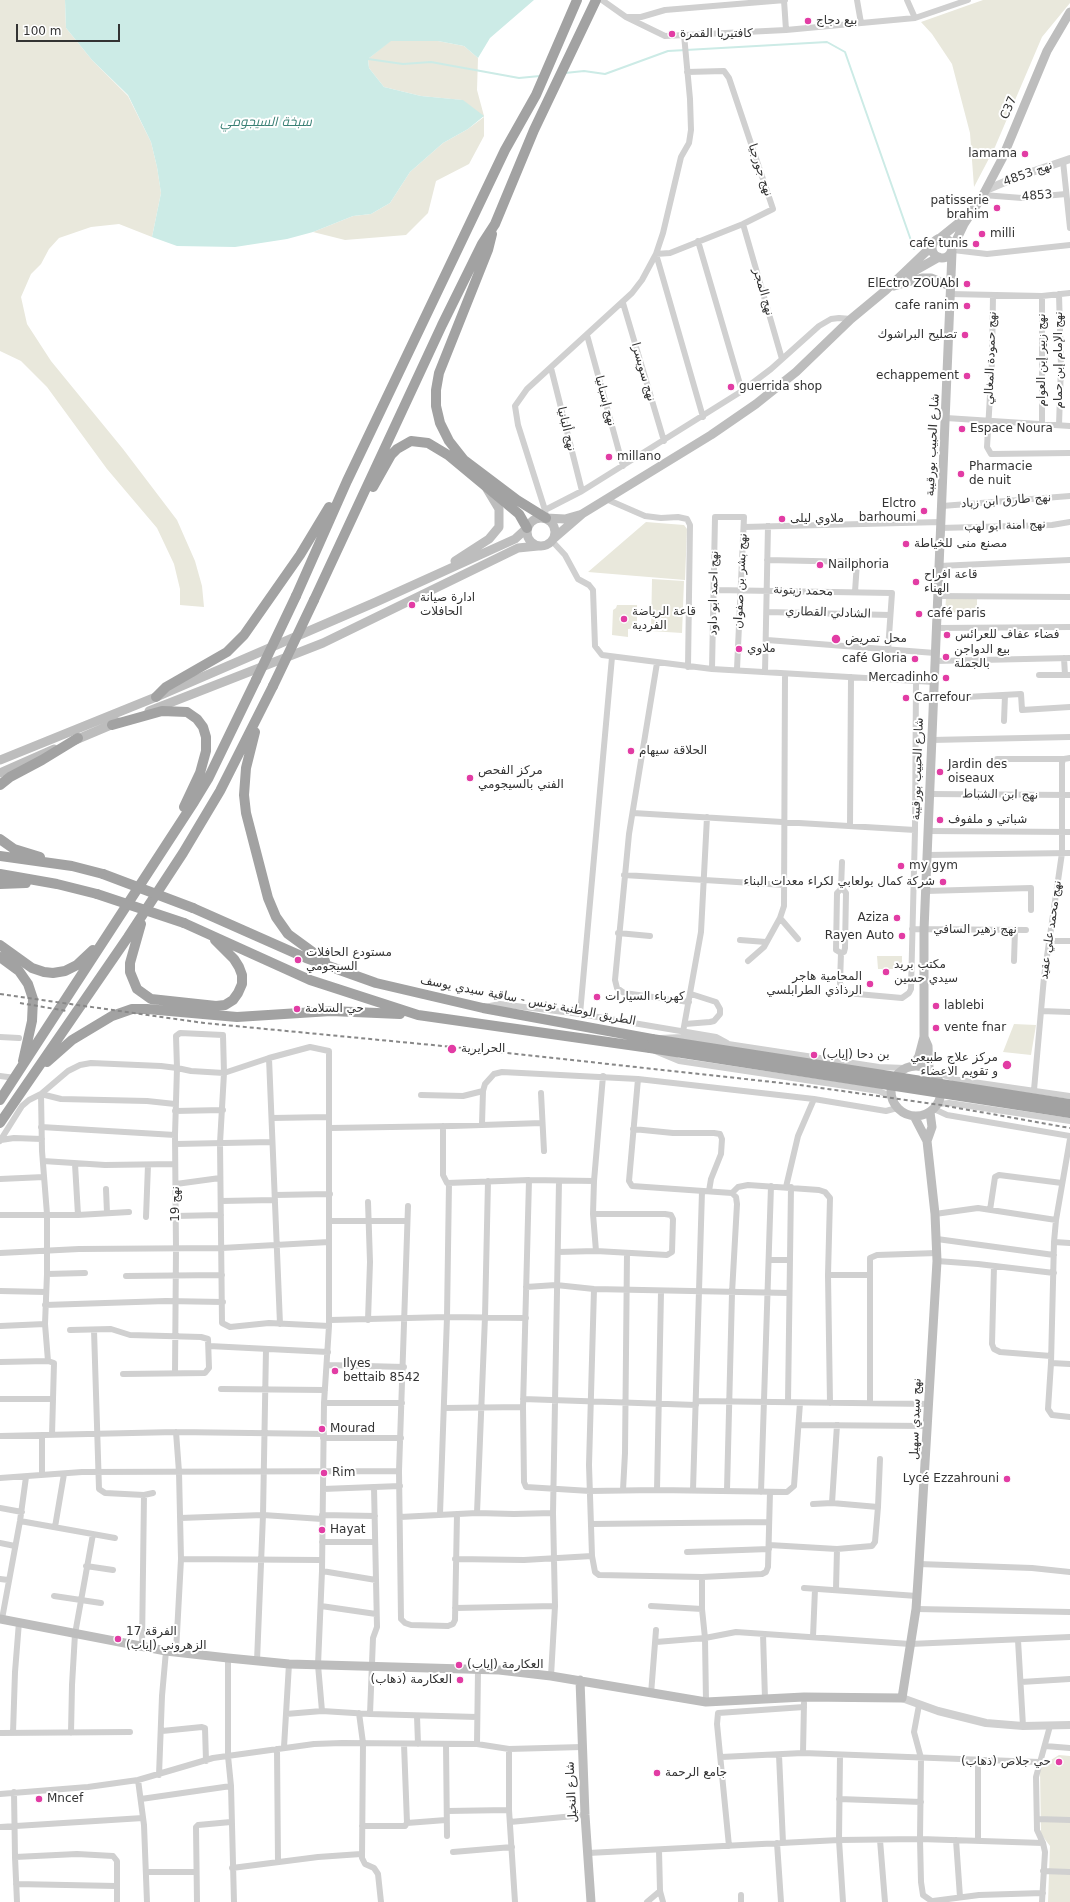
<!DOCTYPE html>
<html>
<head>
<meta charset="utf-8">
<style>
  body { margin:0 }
  #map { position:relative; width:1070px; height:1902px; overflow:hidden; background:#fff; font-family:"DejaVu Sans",sans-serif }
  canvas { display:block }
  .scale { position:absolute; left:16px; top:24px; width:104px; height:18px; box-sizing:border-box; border:2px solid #333; border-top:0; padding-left:5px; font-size:12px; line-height:14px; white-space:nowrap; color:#333; -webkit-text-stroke:3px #fff; paint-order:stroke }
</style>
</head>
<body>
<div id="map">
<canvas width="1070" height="1902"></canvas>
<div class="scale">100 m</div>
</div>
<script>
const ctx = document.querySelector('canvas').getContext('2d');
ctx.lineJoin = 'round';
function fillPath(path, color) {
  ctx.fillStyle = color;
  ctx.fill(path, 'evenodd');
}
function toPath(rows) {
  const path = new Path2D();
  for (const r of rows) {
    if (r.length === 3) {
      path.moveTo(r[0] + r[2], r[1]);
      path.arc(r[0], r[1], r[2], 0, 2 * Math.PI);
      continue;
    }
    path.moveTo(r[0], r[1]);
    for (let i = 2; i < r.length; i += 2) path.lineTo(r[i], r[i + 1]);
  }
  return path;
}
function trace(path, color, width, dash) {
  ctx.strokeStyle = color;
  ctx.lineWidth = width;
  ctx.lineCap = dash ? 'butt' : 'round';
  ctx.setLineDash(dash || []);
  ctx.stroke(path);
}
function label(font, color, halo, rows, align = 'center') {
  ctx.font = font + ' "DejaVu Sans",Cairo,sans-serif';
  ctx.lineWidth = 4;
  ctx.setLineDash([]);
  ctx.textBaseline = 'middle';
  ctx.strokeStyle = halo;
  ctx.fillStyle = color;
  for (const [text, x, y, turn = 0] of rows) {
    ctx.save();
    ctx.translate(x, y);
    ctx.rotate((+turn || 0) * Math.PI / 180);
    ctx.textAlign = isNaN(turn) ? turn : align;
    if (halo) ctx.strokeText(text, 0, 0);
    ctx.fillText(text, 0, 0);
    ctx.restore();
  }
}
const green = toPath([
  [0,0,65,0,66,28,92,60,128,96,151,142,157,167,161,193,152,237,119,224,91,227,59,238,49,249,41,264,31,274,21,297,27,324,51,361,123,449,177,520,195,561,202,586,204,607,180,605,180,589,174,564,157,528,107,469,47,387,21,361,0,351],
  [983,0,1070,0,1070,3,1042,37,995,147,974,187,970,133,952,64,932,34,921,22],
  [390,41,438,41,464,46,478,58,477,90,484,116,484,136,469,164,436,181,428,213,406,235,345,240,313,232,353,216,371,214,390,203,410,172,443,143,468,129,484,117,462,100,421,96,384,87,369,68,368,59],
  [646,522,684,525,687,529,685,580,588,572],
  [652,579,684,581,682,633,651,631],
  [946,598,977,598,977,611,945,613],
  [617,605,637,605,637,628,628,629,628,637,612,635,613,610,616,608],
  [877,956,902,956,902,969,878,969],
  [1014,1024,1036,1025,1031,1055,1003,1052],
  [1059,1755,1070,1756,1070,1902,1048,1902,1050,1846,1041,1834,1040,1770,1046,1763]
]);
const water = toPath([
  [65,0,534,0,490,38,478,58,464,46,438,41,391,41,368,59,369,68,384,87,421,96,463,100,484,116,468,129,443,143,410,172,390,203,371,214,353,216,313,232,287,239,235,247,177,246,152,237,161,193,157,167,151,142,128,95,92,60,66,28]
]);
const stream = toPath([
  [368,59,403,64,431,62,519,78,540,76],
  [565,73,584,71,605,74,668,51,827,42,845,52,914,249]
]);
const minor = toPath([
  [602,0,626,17,665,36,786,30,915,18,968,0],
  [784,0,786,30],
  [857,0,861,23],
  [907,0,915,18],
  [627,17,641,17,665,10,785,0],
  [687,72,724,71,729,78,773,209,743,224,670,253,656,254,703,417],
  [1063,161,1070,228],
  [983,195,1022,198,1066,194],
  [743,224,782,359],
  [698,241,742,391],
  [953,250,987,254,1070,245],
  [950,294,1042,296,1070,293],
  [993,295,992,361,987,447,991,454,1070,453],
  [623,303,664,441],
  [587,335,623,466],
  [551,368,582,491],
  [946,418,1070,426],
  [1042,424,1042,296],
  [1059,425,1061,366,1059,294],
  [606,499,645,516,661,518,678,517,687,519,690,525,688,667],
  [942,506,1070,496],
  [545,510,582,491,742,391,771,369,819,326,831,319,839,318,851,319],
  [546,518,545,510,518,425,515,406,527,389,632,293,642,280,656,254,663,233,681,157,689,143,691,130,690,99,684,35],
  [744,527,941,522],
  [940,528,1052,525,1070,522],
  [552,541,565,555,578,579,589,585,593,590,595,646,602,655,712,669,934,682],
  [767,560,857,562,855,592],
  [939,566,1070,560],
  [714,590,892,593,888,650],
  [938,596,1070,597],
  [767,612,890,615],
  [937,628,1070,627],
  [767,640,935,653],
  [1064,658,1065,675],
  [935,661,1070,658],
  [657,663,629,834,615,980,617,988,624,993,689,1002],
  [712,669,715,517,744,517,737,669],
  [765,672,768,526],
  [1039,675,1070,675],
  [933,695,966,697,1021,694,1022,710,1070,707],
  [1004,721,1005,695],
  [931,740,1070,737],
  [997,759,1064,759],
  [929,794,1070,795],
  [633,813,915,830],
  [850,826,851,677],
  [928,831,1070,832],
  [927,855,1070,853],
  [624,875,785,885],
  [841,889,842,862],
  [843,889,846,893,845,948,844,952,841,953,836,950,837,893,840,890,843,889],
  [926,891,1031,888,1031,910],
  [780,918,798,939],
  [912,929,1026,930],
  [618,933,650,936],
  [740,940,766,942],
  [1048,941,1070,941],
  [841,953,840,983,842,989,846,993,902,998,909,993,911,989,915,830,916,681],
  [748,961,764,947,780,918,784,906,785,674],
  [1014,961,1015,930],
  [485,1007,500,1004,580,1014,716,1037,727,1043],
  [1041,1011,1070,1012],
  [580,1014,612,657],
  [685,1024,710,1022,714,1021,720,1014,720,1009,716,1002,691,994],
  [683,1032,701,932,707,817],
  [0,1037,19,1038],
  [661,1038,682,1037,879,1067,905,1068],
  [655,1051,679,1061,879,1091,892,1097],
  [269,1058,280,1324],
  [933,1072,959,1080,1070,1096],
  [0,1076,15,1078],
  [638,1079,629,1181,632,1186,732,1193,736,1197,737,1204,732,1293,727,1490],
  [1034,1090,1044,977,1062,853,1062,762,1064,759,1070,758],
  [541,1093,544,1151],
  [421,1095,463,1096,483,1091],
  [938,1104,949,1103,1070,1121],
  [934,1109,947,1115,1070,1136],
  [175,1111,223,1110],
  [272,1118,329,1117],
  [482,1124,483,1091,485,1084,494,1074,502,1072,638,1079,814,1099,886,1111,897,1108],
  [443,1126,443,1175,447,1183,529,1180,594,1181],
  [41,1127,175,1135],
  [330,1128,452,1126,542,1123],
  [633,1129,673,1133,714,1133,720,1134,722,1139,721,1154,711,1179,709,1191],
  [1070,1139,1056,1220,1054,1242,1051,1363,1048,1409,1052,1415,1070,1417],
  [1,1140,14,1138,42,1139],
  [0,1141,22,1106,29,1100,41,1094,68,1071,80,1065,91,1063,161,1066,177,1068,191,1071,224,1073,223,1035,180,1033,176,1036,177,1068,175,1135,176,1249,175,1373],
  [176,1144,272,1142],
  [43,1161,105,1165,175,1164],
  [75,1164,78,1215],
  [0,1179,44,1177],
  [529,1180,523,1407,524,1482,526,1487,590,1491,657,1490,787,1492,794,1486,800,1403],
  [176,1184,220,1178],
  [786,1187,798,1136,814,1099],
  [106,1189,107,1213],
  [732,1193,738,1187,748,1185,819,1190,825,1192,830,1198,828,1275,830,1403],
  [275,1195,330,1194],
  [221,1201,275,1200],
  [408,1206,399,1471,401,1619,405,1623,411,1625,448,1626,453,1624,455,1620,457,1514],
  [990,1210,995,1177,999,1175,1062,1183],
  [935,1214,978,1208,1056,1220],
  [0,1215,78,1215,129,1212],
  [175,1216,221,1215],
  [146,1217,148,1165],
  [330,1221,407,1221],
  [937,1239,1054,1255],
  [1054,1242,1070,1243],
  [596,1251,593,1214,594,1181,603,1076],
  [558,1252,596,1251,667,1255,672,1252,673,1219,671,1215,665,1214,593,1214],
  [0,1253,79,1249,222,1248,329,1242],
  [769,1260,789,1260],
  [937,1261,978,1264,1054,1273],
  [994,1266,992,1344,994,1349,1000,1352,1051,1356],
  [47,1274,85,1273],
  [828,1275,869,1275],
  [126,1276,222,1275],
  [526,1287,556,1285,594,1289,789,1293],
  [594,1289,589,1465,592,1556,595,1572,599,1575,702,1577,762,1574,766,1572,768,1567,770,1492],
  [0,1291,46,1292],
  [45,1305,166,1301,223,1302],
  [330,1320,447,1317,526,1318],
  [368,1320,370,1262,368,1202],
  [0,1326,45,1324],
  [70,1330,111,1329,130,1335,201,1337,208,1339,209,1368,205,1373,123,1374],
  [94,1330,99,1489,105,1493,144,1495,153,1493],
  [209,1346,328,1352],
  [48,1361,45,1324,47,1274,47,1214,42,1151,41,1094,61,1099,147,1101,175,1104],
  [0,1362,48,1361,54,1363,52,1435],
  [1051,1363,1070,1364],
  [327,1365,404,1367],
  [221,1389,325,1390],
  [0,1399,52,1399],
  [523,1399,696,1405],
  [696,1401,929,1404],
  [788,1402,791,1187],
  [870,1402,870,1258,877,1255,937,1253],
  [324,1403,402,1403],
  [444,1408,523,1407],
  [799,1425,927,1426],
  [0,1436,176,1432,324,1434],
  [323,1438,401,1438],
  [42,1474,42,1435],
  [0,1478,82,1472,399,1471],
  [323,1489,400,1486],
  [623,1490,625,1453,627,1253],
  [657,1490,661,1292],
  [693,1490,702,1191],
  [761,1492,771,1186],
  [832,1503,837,1425],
  [813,1504,832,1503,878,1507],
  [0,1508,22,1512],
  [477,1513,485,1317,488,1181],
  [440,1514,447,1317,449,1183],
  [322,1515,375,1516],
  [400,1517,477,1513,514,1514,553,1513],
  [180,1518,263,1515,322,1519],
  [20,1521,115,1538],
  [591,1524,769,1522],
  [55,1527,64,1474],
  [322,1542,375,1542],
  [0,1543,15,1546],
  [769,1545,837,1549,872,1546,875,1542,878,1507,880,1459],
  [687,1552,769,1549],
  [181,1559,321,1560],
  [455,1559,524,1560,592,1556],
  [919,1564,1032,1568,1070,1572],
  [86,1566,113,1570],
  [322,1571,376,1580],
  [702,1577,702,1609,705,1638,706,1702],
  [0,1579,8,1580],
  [804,1588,917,1596],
  [836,1589,837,1549],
  [54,1596,101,1603],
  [321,1606,376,1614],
  [651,1606,702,1609],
  [455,1608,555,1606],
  [916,1609,1070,1612],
  [2,1619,20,1521,26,1477],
  [763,1634,765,1699],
  [813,1637,815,1589],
  [1018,1640,1023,1726],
  [656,1642,705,1638,736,1632,910,1644,1070,1637],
  [142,1646,144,1495],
  [176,1652,181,1559,179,1472,176,1432],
  [228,1658,228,1756,231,1786,234,1902],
  [257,1661,263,1515,266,1349],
  [551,1676,555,1606,553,1513,559,1181],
  [1021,1682,1070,1679],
  [651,1694,656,1630],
  [919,1705,914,1732,921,1758,920,1839,921,1882,923,1895,933,1902],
  [322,1711,318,1665,322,1571,324,1403,329,1326,329,1051,310,1047,269,1058,224,1073,220,1143,222,1323,230,1327,269,1323,329,1326],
  [359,1713,363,1743,362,1858,365,1864,374,1868,378,1874,381,1902],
  [286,1714,322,1711,370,1714,373,1638,377,1627,374,1487],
  [370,1714,477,1717],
  [417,1716,418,1744],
  [162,1731,202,1727,205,1728,206,1761],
  [0,1733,130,1732],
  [13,1733,15,1672,19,1622],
  [71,1733,72,1685,75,1634,93,1534],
  [404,1744,407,1823,446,1820],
  [446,1744,447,1836],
  [477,1744,478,1670],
  [1045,1746,1070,1748],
  [284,1747,289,1664],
  [277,1749,278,1862],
  [509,1749,509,1810,515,1902],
  [803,1753,804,1703],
  [779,1755,783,1843],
  [840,1755,839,1840,843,1902],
  [721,1757,803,1753,1039,1762],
  [159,1775,162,1696,166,1651],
  [138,1780,144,1825,147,1902],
  [14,1792,15,1857,77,1854,113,1856,117,1861,117,1902],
  [0,1794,88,1787,138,1780,213,1758,314,1744,342,1743,477,1744,509,1749,582,1747],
  [141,1799,231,1786],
  [839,1799,921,1802],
  [447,1811,509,1810],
  [1037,1819,1070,1820],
  [510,1822,585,1815],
  [362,1826,405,1826,407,1823],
  [0,1827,143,1818],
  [880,1840,885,1902],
  [956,1840,960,1897],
  [978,1841,978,1759],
  [777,1843,781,1902],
  [729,1846,717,1724,718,1713,804,1707],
  [659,1850,660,1891,663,1902],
  [453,1852,512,1847],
  [588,1853,839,1840,920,1839,1043,1843],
  [15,1857,17,1902],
  [232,1868,318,1857,361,1854],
  [1043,1871,1070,1872],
  [146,1872,196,1872],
  [16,1884,116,1886],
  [741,1895,741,1902],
  [933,1901,979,1895,1043,1893],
  [197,1902,196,1827,198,1825,231,1822],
  [647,1902,660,1891],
  [1042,1902,1045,1852,1043,1843,1037,1830,1036,1777,1050,1726]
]);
const tertiary = toPath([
  [986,190,1014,178,1070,159],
  [902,1698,938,1711,986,1723,1023,1726,1070,1725]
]);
const secondary = toPath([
  [942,248,10],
  [940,238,966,217],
  [953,247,964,224,983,195,1002,159,1047,51,1070,12],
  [909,274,939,257],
  [894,286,922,278,931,278,950,286],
  [541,532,14],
  [546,518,565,519,579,515],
  [553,539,582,514,711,435,756,404,796,372,851,319,886,290,932,246],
  [455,561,489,539,499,527,499,509,487,489],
  [149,711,323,643,518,548,538,546],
  [73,741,118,722],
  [0,760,156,697,376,602,515,539,527,528],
  [0,773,54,749],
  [916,1091,25],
  [913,1066,919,1056,924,1037],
  [929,1069,928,1046,924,1037,924,930,952,252],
  [927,1141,932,1127,930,1112],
  [0,1619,166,1651,228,1658,289,1664,499,1670,551,1676,706,1702,804,1697,902,1698,916,1609,919,1564,937,1261,935,1214,927,1141,914,1116],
  [580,1680,585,1815,591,1902]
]);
const trunk = toPath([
  [492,234,488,250,439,373,436,390,436,406,440,423,449,441,464,460,517,500,546,518],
  [373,487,391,455,397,449,411,441,428,443,448,455,519,514,527,528],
  [296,596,347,481,505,150,536,95,577,0],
  [314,600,442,325,482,244,495,224,534,130,596,0],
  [156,697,166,687,227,652,244,635,300,555,329,507],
  [112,725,162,711,187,712,197,719,203,727,206,737,206,751,200,773,184,807],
  [255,732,246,768,244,795,246,813,268,898,276,917,288,934,325,961],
  [0,785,10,777,42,760,78,738],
  [0,839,14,849,40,857],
  [0,856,72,866,103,874],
  [0,874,57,884,97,894],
  [0,884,26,883],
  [193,908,306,958,376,983,483,1008,652,1039],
  [184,923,310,980,418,1015,650,1048],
  [141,924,130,963,130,972,137,989,151,999,216,1006,225,1005,233,1000,238,993,242,984,242,975,239,967,234,959,215,940],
  [0,945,32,968,44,972,53,973,65,971,77,965,93,950],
  [0,957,19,971,28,984,33,999,32,1021,23,1061],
  [47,1062,72,1040,112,1016,132,1009,147,1009,237,1017,331,1011,400,1014],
  [0,1100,194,802,208,779,256,680],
  [0,1123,128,937,183,853,220,791,273,686]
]);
const rail = toPath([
  [0,994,204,1023,453,1047,800,1085,941,1105,1070,1128],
  [20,1003,67,1011]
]);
const trunkBridge = toPath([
  [256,680,296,596],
  [273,686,314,600],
  [103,874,193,908],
  [97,894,184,923],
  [652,1039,1070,1104],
  [650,1048,1070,1113]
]);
const markers = [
  [808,21,4,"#e23ca4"],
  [672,34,4,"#e23ca4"],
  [1025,154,4,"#e23ca4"],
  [997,208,4,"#e23ca4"],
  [982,234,4,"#e23ca4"],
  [976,244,4,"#e23ca4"],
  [967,284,4,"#e23ca4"],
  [967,306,4,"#e23ca4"],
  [965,335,4,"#e23ca4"],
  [967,376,4,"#e23ca4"],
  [731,387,4,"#e23ca4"],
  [962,429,4,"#e23ca4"],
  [609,457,4,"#e23ca4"],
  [961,474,4,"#e23ca4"],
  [924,511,4,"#e23ca4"],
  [782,519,4,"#e23ca4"],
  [906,544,4,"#e23ca4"],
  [820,565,4,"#e23ca4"],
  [916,582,4,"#e23ca4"],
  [412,605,4,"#e23ca4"],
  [919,614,4,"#e23ca4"],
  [624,619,4,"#e23ca4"],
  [947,635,4,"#e23ca4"],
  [836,639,5,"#e23ca4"],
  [739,649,4,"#e23ca4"],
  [946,657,4,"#e23ca4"],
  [915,659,4,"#e23ca4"],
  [946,678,4,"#e23ca4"],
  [906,698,4,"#e23ca4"],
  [631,751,4,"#e23ca4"],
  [940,772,4,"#e23ca4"],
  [470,778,4,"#e23ca4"],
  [940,820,4,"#e23ca4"],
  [901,866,4,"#e23ca4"],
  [943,882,4,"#e23ca4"],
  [897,918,4,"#e23ca4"],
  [902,936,4,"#e23ca4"],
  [298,960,4,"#e23ca4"],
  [886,972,4,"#e23ca4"],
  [870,984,4,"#e23ca4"],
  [597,997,4,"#e23ca4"],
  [936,1006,4,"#e23ca4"],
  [297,1009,4,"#e23ca4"],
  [936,1028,4,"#e23ca4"],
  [452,1049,5,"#e23ca4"],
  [814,1055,4,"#e23ca4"],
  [1007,1065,5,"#e23ca4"],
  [335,1371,4,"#e23ca4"],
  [322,1429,4,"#e23ca4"],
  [324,1473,4,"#e23ca4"],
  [1007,1479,4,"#e23ca4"],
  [322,1530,4,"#e23ca4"],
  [118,1639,4,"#e23ca4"],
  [459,1665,4,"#e23ca4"],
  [460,1680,4,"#e23ca4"],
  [1059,1762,4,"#e23ca4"],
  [657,1773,4,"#e23ca4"],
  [39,1799,4,"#e23ca4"]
];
const poiNames = [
  ["بيع دجاج",816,21],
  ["كافتيريا القمرة",680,34],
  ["lamama",1017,154,"right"],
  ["patisserie",989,201,"right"],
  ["brahim",989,215,"right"],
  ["milli",990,234],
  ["cafe tunis",968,244,"right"],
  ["ElEctro ZOUAbI",959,284,"right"],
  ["cafe ranim",959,306,"right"],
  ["تصليح البراشوك",957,335,"right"],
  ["echappement",959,376,"right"],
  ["guerrida shop",739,387],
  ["Espace Noura",970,429],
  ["millano",617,457],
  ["Pharmacie",969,467],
  ["de nuit",969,481],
  ["Elctro",916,504,"right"],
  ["barhoumi",916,518,"right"],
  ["ملاوي ليلى",790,519],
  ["مصنع منى للخياطة",914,544],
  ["Nailphoria",828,565],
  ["قاعة افراح",924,575],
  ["الهناء",924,589],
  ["ادارة صيانة",420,598],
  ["الحافلات",420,612],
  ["قاعة الرياضة",632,612],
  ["الفردية",632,626],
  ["café paris",927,614],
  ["فضاء عفاف للعرائس",955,635],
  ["محل تمريض",845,639],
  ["ملاوي",747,649],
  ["بيع الدواجن",954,650],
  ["بالجملة",954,664],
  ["café Gloria",907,659,"right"],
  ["Mercadinho",938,678,"right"],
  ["Carrefour",914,698],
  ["الحلاقة سيهام",639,751],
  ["Jardin des",948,765],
  ["oiseaux",948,779],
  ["مركز الفحص",478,771],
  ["الفني بالسيجومي",478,785],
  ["شباتي و ملفوف",948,820],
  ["my gym",909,866],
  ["شركة كمال بولعابي لكراء معدات البناء",935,882,"right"],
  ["Aziza",889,918,"right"],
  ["Rayen Auto",894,936,"right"],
  ["مستودع الحافلات",306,953],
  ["السيجومي",306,967],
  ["مكتب بريد",894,965],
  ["سيدي حسين",894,979],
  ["المحامية هاجر",862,977,"right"],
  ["الرذاذي الطرابلسي",862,991,"right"],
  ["كهرباء السيارات",605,997],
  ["lablebi",944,1006],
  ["حي السلامة",305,1009],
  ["vente fnar",944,1028],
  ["الحرايرية",461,1049],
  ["بن دحا (إياب)",822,1055],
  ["مركز علاج طبيعي",998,1058,"right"],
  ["و تقويم الاعضاء",998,1072,"right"],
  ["Ilyes",343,1364],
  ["bettaib 8542",343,1378],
  ["Mourad",330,1429],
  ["Rim",332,1473],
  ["Lycé Ezzahrouni",999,1479,"right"],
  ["Hayat",330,1530],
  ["الفرقة 17",126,1632],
  ["الزهروني (إياب)",126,1646],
  ["العكارمة (إياب)",467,1665],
  ["العكارمة (ذهاب)",452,1680,"right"],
  ["حي جلاص (ذهاب)",1051,1762,"right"],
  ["جامع الرحمة",665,1773],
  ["Mncef",47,1799]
];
const streetNames = [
  ["C37",1009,108,-67],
  ["نهج جورجيا",760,170,72],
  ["نهج 4853",1028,174,-20],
  ["4853",1037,196,-5],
  ["نهج المجر",763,292,74],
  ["نهج حمودة المغالي",991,358,-88],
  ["نهج زبير إبن العوام",1042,360,-90],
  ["نهج الإمام إبن حمام",1059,360,-90],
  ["نهج سويسرا",643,372,74],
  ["نهج إسبانيا",605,401,75],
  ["نهج ألبانيا",566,429,76],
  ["شارع الحبيب بورقيبة",933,445,-87],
  ["نهج طارق ابن زياد",1006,501,-4],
  ["نهج امنة ابو لهب",1005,526,-2],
  ["نهج بشر بن صفوان",741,581,-87],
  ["محمد زيتونة",803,591,2],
  ["نهج احمد ابو داود",714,593,-89],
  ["الشادلي القطاري",828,613,2],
  ["شارع الحبيب بورقيبة",918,769,-88],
  ["نهج ابن الشباط",1000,795,1],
  ["نهج زهير السافي",975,930],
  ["نهج محمد علي عقيد",1051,930,-82],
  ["الطريق الوطنية تونس - ساقية سيدي يوسف",528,1001,11],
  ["نهج 19",176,1204,-90],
  ["نهج سيدي سهيل",916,1419,-88],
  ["شارع النخيل",572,1792,-93]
];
const waterNames = [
  ["سبخة السيجومي",266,123]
];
fillPath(green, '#e9e8dc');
fillPath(water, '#ccebe6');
trace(stream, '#ccebe6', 2);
trace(minor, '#d0d0d0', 6);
trace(tertiary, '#d0d0d0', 8);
trace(secondary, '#bdbdbd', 9);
trace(trunk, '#a2a2a2', 10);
trace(rail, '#888', 2, [4, 3]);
trace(trunkBridge, '#a2a2a2', 10);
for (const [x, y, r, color] of markers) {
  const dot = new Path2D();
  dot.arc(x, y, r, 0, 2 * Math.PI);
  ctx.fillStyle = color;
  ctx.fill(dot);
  trace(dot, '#fff', 1.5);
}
label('12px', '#333', '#fff', poiNames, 'left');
label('12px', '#333', '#fff', streetNames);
label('italic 13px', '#3a8075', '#fff', waterNames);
</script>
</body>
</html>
